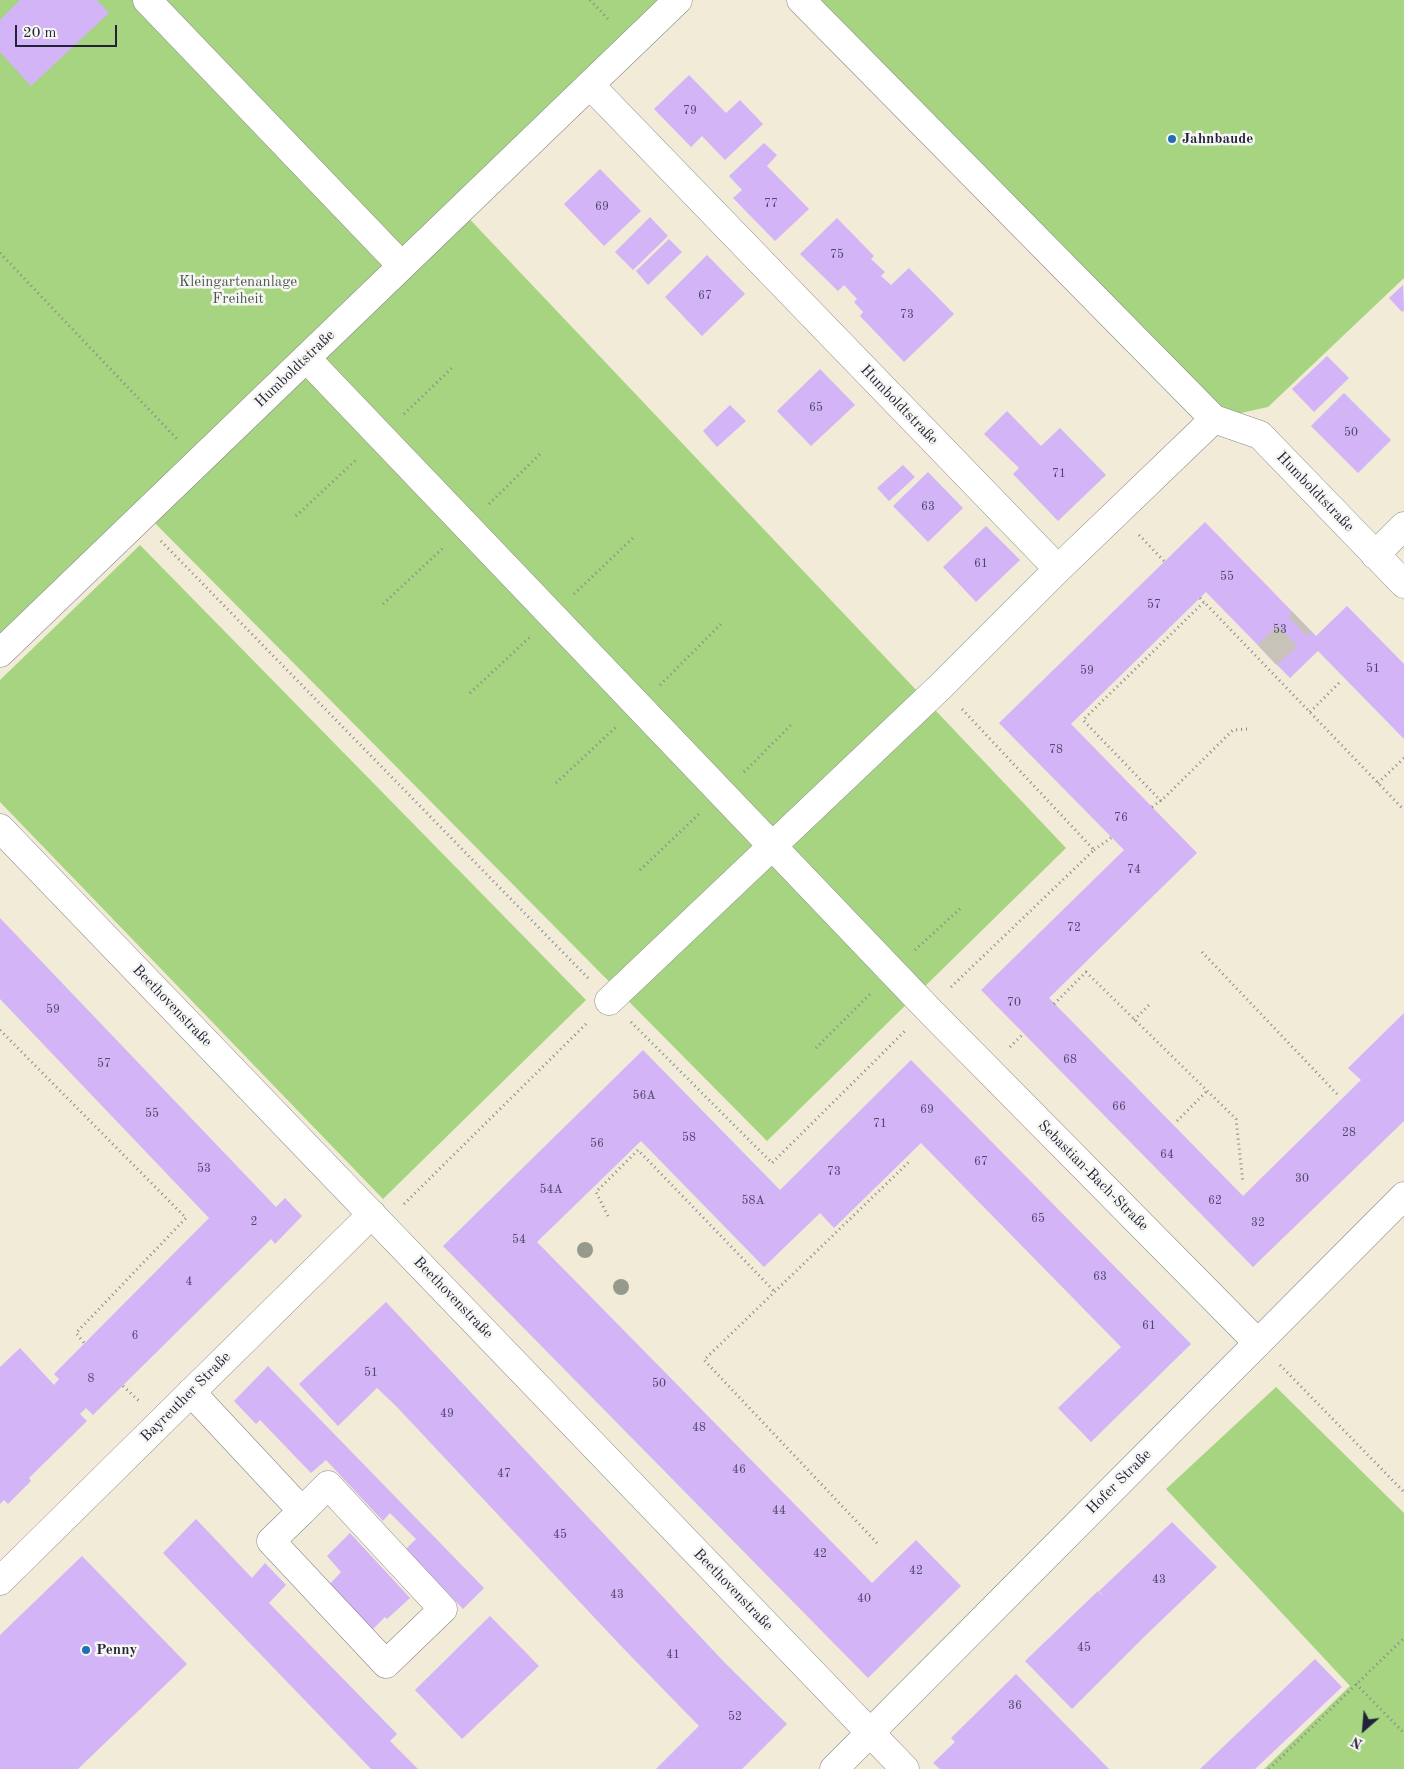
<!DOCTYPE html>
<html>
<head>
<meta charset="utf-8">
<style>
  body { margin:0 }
  #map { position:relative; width:1404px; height:1769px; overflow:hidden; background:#f1ebd8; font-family:"Old Standard TT",serif }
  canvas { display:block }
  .north { position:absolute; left:1339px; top:1704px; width:50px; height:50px; -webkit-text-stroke:4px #f6f6f2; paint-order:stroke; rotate:207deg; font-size:14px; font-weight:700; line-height:20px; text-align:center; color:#22223b }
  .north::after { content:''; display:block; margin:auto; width:18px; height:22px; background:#22223b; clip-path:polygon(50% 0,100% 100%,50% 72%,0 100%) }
  .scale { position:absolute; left:15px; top:25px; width:102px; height:22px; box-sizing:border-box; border:2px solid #22223b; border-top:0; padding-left:6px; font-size:15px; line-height:18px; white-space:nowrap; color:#22223b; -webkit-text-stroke:4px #f6f6f2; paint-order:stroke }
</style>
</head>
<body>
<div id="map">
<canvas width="1404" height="1769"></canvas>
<div class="north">N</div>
<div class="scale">20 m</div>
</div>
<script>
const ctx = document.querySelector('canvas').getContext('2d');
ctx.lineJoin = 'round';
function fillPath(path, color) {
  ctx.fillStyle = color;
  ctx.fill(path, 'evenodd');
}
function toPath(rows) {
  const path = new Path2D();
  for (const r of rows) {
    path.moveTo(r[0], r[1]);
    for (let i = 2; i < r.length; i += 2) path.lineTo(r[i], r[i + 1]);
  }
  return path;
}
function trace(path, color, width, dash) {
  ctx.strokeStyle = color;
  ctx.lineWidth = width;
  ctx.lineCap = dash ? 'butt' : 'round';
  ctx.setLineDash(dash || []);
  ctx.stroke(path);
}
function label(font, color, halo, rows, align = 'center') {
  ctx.font = font + ' "Old Standard TT",serif';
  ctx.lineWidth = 5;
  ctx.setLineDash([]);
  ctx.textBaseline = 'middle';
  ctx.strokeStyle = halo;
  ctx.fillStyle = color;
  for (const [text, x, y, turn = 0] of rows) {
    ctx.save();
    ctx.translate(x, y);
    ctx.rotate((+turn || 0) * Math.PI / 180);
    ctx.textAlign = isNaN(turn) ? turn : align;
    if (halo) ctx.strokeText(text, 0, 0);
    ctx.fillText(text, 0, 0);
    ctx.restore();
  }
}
const green = toPath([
  [0,0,678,0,461,210,1066,848,767,1141,140,508,0,644],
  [803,0,1404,0,1404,278,1268,407,1214,419],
  [140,545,586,1000,383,1199,0,802,0,680],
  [1276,1387,1404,1513,1404,1769,1264,1769,1350,1686,1166,1489]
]);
const building = toPath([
  [20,0,97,0,109,13,31,86,0,52,0,20],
  [689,75,726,113,740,100,763,124,725,160,702,136,691,147,654,109],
  [764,143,777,155,767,166,809,209,775,241,733,198,742,190,729,176],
  [600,169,641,211,604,246,564,204],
  [650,217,668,236,633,270,615,252],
  [837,218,874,256,871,259,885,272,881,276,891,285,909,268,954,314,904,362,860,316,863,312,854,302,857,299,844,285,838,291,800,254],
  [669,239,682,252,648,285,636,271],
  [707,255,745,294,702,336,665,297],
  [1403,285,1404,310,1402,312,1389,298],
  [1327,356,1349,378,1314,412,1292,389],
  [820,369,855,405,811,446,777,411],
  [1344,393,1391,440,1358,473,1311,426],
  [730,405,746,421,717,447,703,431],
  [1007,411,1041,446,1060,428,1106,475,1058,521,1013,474,1019,468,984,434],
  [903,465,915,477,889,501,877,488],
  [928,472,963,508,928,542,893,506],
  [1205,522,1316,636,1347,606,1404,664,1404,739,1318,651,1290,678,1206,592,1071,724,1197,853,1049,998,1243,1196,1361,1080,1348,1068,1404,1013,1404,1121,1253,1267,981,990,1124,850,999,723],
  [986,526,1020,560,976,602,943,567],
  [0,918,276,1207,285,1198,302,1216,275,1244,271,1239,93,1415,86,1408,80,1414,87,1421,29,1478,31,1481,8,1504,4,1500,0,1504,0,1367,20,1348,54,1385,59,1379,54,1374,209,1218,0,999],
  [643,1050,780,1190,911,1060,1191,1344,1091,1442,1058,1408,1121,1347,921,1143,834,1228,820,1213,764,1267,641,1141,537,1242,872,1583,916,1540,961,1586,868,1678,443,1246],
  [386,1302,725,1663,787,1724,742,1769,656,1769,699,1726,622,1647,396,1406,377,1388,338,1426,299,1384],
  [268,1366,484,1588,463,1609,406,1549,416,1539,390,1513,383,1521,326,1460,311,1473,260,1420,256,1424,234,1401],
  [196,1519,252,1578,265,1563,286,1585,269,1603,397,1734,390,1741,418,1769,371,1769,163,1553],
  [1172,1522,1217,1567,1144,1637,1072,1709,1025,1661,1098,1591,1104,1597,1099,1591],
  [350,1533,410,1598,387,1619,385,1617,373,1629,330,1584,341,1572,327,1556],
  [82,1556,187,1664,78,1769,0,1769,0,1635],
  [490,1616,539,1666,462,1739,415,1690],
  [1315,1659,1342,1687,1255,1769,1200,1769],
  [1016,1674,1109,1769,940,1769,933,1763,955,1742,951,1738]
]);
const minorTunnel = toPath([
  [1267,655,1302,622]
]);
const path = toPath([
  [590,0,610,21],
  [0,253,178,440],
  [404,414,454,366],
  [489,504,542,452],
  [296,516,358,458],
  [1139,535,1164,561],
  [161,541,588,978],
  [574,594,633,538],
  [1200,598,1204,602],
  [383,604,443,548],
  [660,685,721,624],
  [470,693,530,637],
  [1310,712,1339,683],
  [744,772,793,723],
  [556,783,616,727],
  [1378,783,1404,758],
  [1161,801,1083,720,1204,602,1404,810],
  [1152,807,1163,799,1233,730,1247,729],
  [1094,850,1112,837],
  [640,870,699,814],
  [915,950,962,907],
  [1202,952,1338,1095],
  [951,987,1094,850,962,709],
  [1054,1004,1086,972,1236,1119,1243,1183],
  [1134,1020,1150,1004],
  [631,1022,772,1163,905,1031],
  [0,1030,186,1218,76,1333,84,1343],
  [1010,1047,1024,1033],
  [816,1048,871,993],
  [1177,1121,1207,1091],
  [404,1204,588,1022],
  [608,1216,596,1192,638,1150,775,1292],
  [1280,1365,1404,1492],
  [123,1386,139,1401],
  [877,1543,704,1360,910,1161],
  [1356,1684,1404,1733],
  [1269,1769,1404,1638]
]);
const minor = toPath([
  [147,0,402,266],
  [801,0,1214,419,1260,435,1404,584],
  [590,85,1058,569],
  [306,358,928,1009,1258,1343],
  [1375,555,1404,526],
  [0,653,678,0],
  [0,828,905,1769],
  [609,1001,941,686,1058,569,1214,419],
  [191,1392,302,1511,271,1541,386,1664,443,1609,328,1485,302,1511],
  [0,1581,372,1214],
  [834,1769,1404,1196]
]);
const trees = [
  [585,1250],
  [621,1287]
];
const markers = [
  [1172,139,5,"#1f6fb2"],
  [86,1650,5,"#1f6fb2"]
];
const numberNames = [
  ["79",690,111],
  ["77",771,204],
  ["69",602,207],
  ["75",837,255],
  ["67",705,296],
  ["73",907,315],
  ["65",816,408],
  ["50",1351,433],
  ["71",1059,474],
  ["63",928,507],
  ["61",981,564],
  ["55",1227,577],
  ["57",1154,605],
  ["53",1280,630],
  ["51",1373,669],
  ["59",1087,671],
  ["78",1056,750],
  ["76",1121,818],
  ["74",1134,870],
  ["72",1074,928],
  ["70",1014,1003],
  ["59",53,1010],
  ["68",1070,1060],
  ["57",104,1064],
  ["56A",644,1096],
  ["66",1119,1107],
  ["69",927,1110],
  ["55",152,1114],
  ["71",880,1124],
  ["28",1349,1133],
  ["58",689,1138],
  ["56",597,1144],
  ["64",1167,1155],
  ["67",981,1162],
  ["53",204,1169],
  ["73",834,1172],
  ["30",1302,1179],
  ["54A",551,1190],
  ["58A",753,1201],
  ["62",1215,1201],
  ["65",1038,1219],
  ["2",254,1222],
  ["32",1258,1223],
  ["54",519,1240],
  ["63",1100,1277],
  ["4",189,1282],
  ["61",1149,1326],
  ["6",135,1336],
  ["51",371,1373],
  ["8",91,1379],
  ["50",659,1384],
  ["49",447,1414],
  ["48",699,1428],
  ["46",739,1470],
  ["47",504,1474],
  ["44",779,1511],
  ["45",560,1535],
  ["42",820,1554],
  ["42",916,1571],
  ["43",1159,1580],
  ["43",617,1595],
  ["40",864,1599],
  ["45",1084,1648],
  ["41",673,1655],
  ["36",1015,1706],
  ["52",735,1717]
];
const poiNames = [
  ["Jahnbaude",1182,139],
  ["Penny",96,1650]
];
const parkNames = [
  ["Kleingartenanlage",238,282],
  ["Freiheit",238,299]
];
const streetNames = [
  ["Humboldtstraße",295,369,-44],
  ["Humboldtstraße",899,405,46],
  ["Humboldtstraße",1315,492,46],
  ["Beethovenstraße",172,1006,46],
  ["Sebastian-Bach-Straße",1093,1176,45],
  ["Beethovenstraße",453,1298,46],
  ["Bayreuther Straße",186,1397,-45],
  ["Hofer Straße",1119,1482,-45],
  ["Beethovenstraße",733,1590,46]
];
fillPath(green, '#a6d481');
fillPath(building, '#d2b4f7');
trace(minorTunnel, '#c8c3b9', 28, [28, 14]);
trace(minor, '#8a868a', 29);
trace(path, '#8a868a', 3, [1, 4]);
trace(minor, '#fff', 28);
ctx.fillStyle = '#959a8d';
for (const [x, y] of trees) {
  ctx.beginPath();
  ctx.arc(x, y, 8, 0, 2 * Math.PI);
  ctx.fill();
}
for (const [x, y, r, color] of markers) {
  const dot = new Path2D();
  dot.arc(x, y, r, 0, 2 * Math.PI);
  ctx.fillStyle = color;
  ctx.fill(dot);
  trace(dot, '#f6f6f2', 2);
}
label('12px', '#4e466a', null, numberNames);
label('bold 15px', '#22223b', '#f6f6f2', poiNames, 'left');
label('15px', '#4a5750', '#f6f6f2', parkNames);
label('15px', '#22223b', '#f6f6f2', streetNames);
</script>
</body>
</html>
